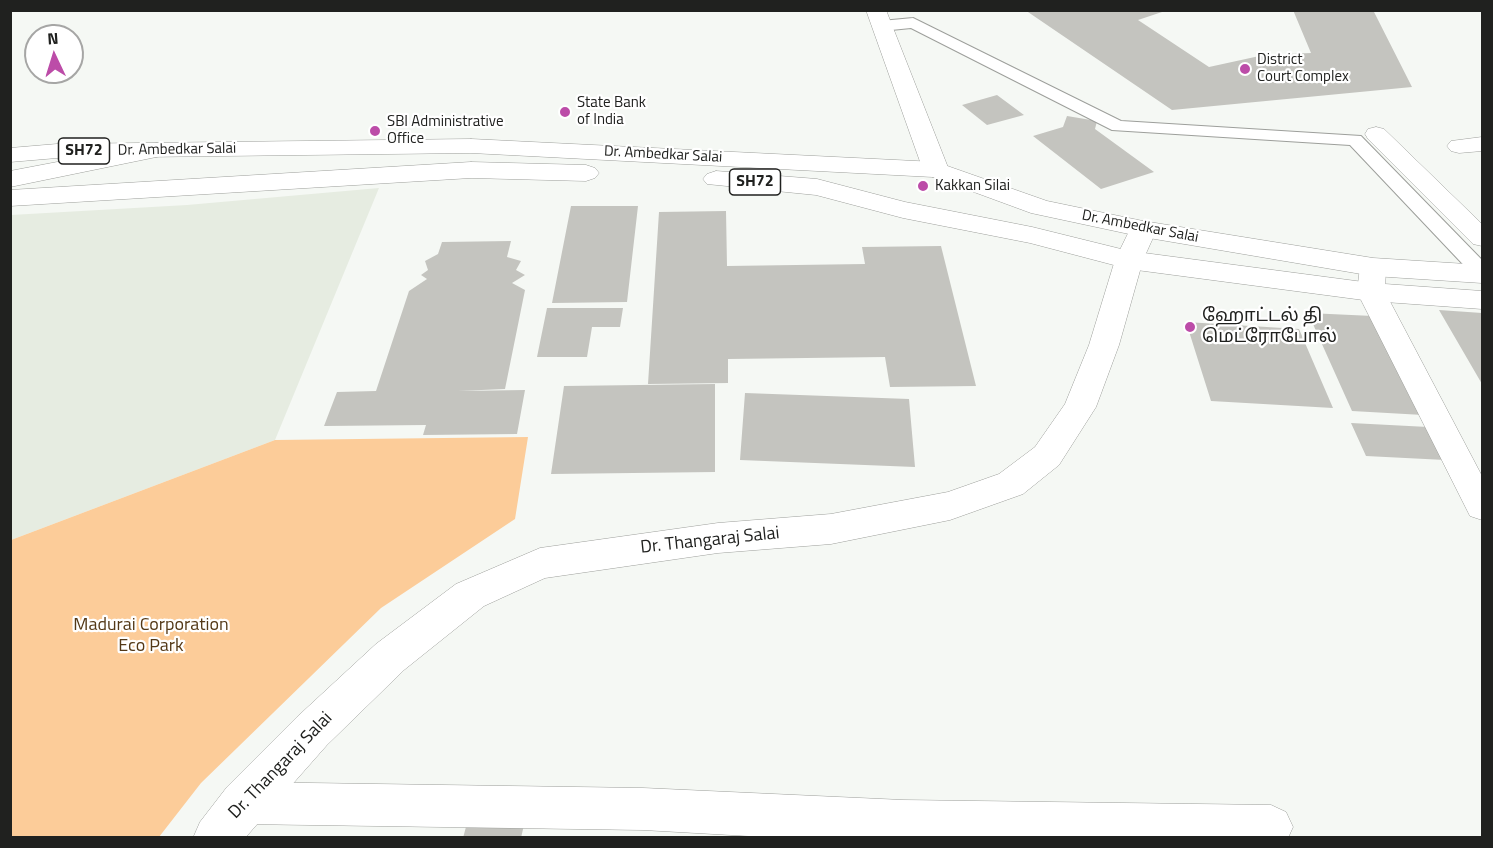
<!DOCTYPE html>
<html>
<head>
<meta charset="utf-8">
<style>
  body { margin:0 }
  #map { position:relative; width:1493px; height:848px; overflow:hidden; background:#f5f8f4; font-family:"Titillium Web",sans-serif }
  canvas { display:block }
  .frame { position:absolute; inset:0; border:12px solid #20211f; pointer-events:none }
  .north { position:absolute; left:24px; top:24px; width:60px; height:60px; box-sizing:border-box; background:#fff; border:2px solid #a6a6a5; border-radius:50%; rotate:356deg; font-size:16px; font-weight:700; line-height:24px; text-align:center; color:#20211f }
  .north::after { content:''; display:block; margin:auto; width:21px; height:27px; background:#bc4ca8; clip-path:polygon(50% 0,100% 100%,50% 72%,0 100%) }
</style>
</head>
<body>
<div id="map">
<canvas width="1493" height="848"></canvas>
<div class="frame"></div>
<div class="north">N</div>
</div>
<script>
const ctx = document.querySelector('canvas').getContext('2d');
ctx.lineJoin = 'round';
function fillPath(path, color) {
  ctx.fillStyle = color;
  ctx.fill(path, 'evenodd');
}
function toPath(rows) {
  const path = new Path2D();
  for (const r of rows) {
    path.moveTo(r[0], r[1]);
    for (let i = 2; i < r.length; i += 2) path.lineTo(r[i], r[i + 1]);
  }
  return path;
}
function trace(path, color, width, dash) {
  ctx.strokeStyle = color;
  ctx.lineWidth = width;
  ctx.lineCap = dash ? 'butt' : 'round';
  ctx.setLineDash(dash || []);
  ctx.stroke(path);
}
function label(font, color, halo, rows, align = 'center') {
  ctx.font = font + ' "Titillium Web","Noto Sans Tamil",sans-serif';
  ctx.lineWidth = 4.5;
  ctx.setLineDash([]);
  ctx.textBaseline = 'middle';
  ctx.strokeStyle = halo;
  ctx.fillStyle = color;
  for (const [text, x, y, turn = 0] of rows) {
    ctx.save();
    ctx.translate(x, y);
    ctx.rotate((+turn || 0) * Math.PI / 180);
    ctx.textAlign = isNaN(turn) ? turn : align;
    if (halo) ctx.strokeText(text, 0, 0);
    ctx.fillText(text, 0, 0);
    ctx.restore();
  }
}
const built = toPath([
  [379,188,275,440,11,540,11,215,187,205]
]);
const green = toPath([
  [528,437,515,519,381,608,201,783,159,837,11,837,11,540,275,440]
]);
const building = toPath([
  [1025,10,1168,10,1138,20,1209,67,1264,55,1311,53,1293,10,1373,10,1412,87,1172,110],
  [997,95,1024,115,987,125,962,105],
  [1067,116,1097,121,1095,129,1154,172,1101,189,1033,136,1063,127],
  [571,206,638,206,627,302,552,303],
  [726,211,727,266,865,264,862,247,941,246,976,386,890,387,885,357,728,359,728,383,648,384,659,212],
  [511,241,507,257,521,261,516,270,525,275,512,283,525,290,505,389,458,391,525,390,517,434,423,435,426,425,324,426,337,392,376,391,409,291,427,279,421,275,428,270,425,261,438,254,442,242],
  [547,308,623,308,620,327,592,327,587,357,537,357],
  [1439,310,1482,313,1482,384],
  [1308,313,1373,316,1423,415,1352,411],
  [1186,322,1299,329,1333,408,1211,401],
  [715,384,715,472,551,474,564,386],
  [745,393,909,399,915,467,740,460],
  [1351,423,1428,427,1445,460,1366,456],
  [470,812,526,816,521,838,463,838]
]);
const pedestrian = toPath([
  [913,18,1121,121,1361,136,1482,260,1482,278,1475,277,1350,145,1112,130,911,28,881,31,873,26,881,21,913,18]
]);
const minor = toPath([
  [1376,127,1384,129,1482,224,1482,246,1473,244,1368,139,1365,134,1368,129,1376,127],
  [1482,137,1482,151,1459,153,1451,151,1447,146,1451,141,1482,137],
  [1373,259,1383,261,1386,267,1385,292,1482,476,1482,520,1470,516,1357,292,1360,267,1363,261,1373,259],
  [243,782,643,788,903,800,1271,805,1286,812,1293,827,1288,838,784,838,643,830,243,824,228,818,222,803,228,788,243,782]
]);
const tertiary = toPath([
  [866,10,886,10,949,170,945,175,936,178,927,175,923,170,866,10],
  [1143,221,1153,223,1157,229,1143,260,1119,345,1096,407,1059,465,1023,494,950,520,831,544,718,553,545,578,484,606,404,670,327,745,245,838,193,838,200,822,227,787,297,717,376,644,456,584,540,548,718,523,831,514,948,492,999,474,1035,447,1065,404,1089,345,1115,260,1133,223,1143,221]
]);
const primary = toPath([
  [471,139,936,162,1047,201,1143,221,1373,258,1482,265,1482,283,1373,276,1143,237,1031,213,933,177,471,153,57,158,10,162,10,148,57,144,471,139],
  [471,162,586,165,595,168,599,173,595,178,586,181,471,178,10,206,10,190,471,162],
  [716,171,817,179,905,202,1032,227,1129,251,1371,283,1482,291,1482,309,1371,301,1129,269,1030,243,903,218,816,195,707,184,703,179,707,174,716,171]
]);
const trunk = toPath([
  [157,143,166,145,169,150,166,155,10,187,10,171,157,143]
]);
const markers = [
  [1245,69,6,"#bc4ca8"],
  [565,112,6,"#bc4ca8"],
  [375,131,6,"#bc4ca8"],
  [923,186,6,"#bc4ca8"],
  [1190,327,6,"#bc4ca8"]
];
const farPoinames = [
  ["District",1257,60],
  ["Court Complex",1257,77],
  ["State Bank",577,103],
  ["of India",577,120],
  ["SBI Administrative",387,122],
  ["Office",387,139],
  ["Kakkan Silai",935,186]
];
const farStreetnames = [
  ["Dr. Ambedkar Salai",177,150,-1],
  ["Dr. Ambedkar Salai",663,155,3],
  ["Dr. Ambedkar Salai",1140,227,11]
];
const shields = [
  [84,151,51],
  [755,182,51]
];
const shieldNames = [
  ["SH72",84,151],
  ["SH72",755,182]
];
const poiNames = [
  ["ஹோட்டல் தி",1202,317],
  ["மெட்ரோபோல்",1202,338]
];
const streetNames = [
  ["Dr. Thangaraj Salai",710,541,-6],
  ["Dr. Thangaraj Salai",281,766,-46]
];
const parkNames = [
  ["Madurai Corporation",151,626],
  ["Eco Park",151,647]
];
fillPath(built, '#e6ece1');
fillPath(green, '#fccc99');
fillPath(building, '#c4c4bf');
trace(pedestrian, '#9d9f9b', 2);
trace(minor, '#9d9f9b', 1);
trace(tertiary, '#9d9f9b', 1);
trace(primary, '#9d9f9b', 1);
trace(trunk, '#9d9f9b', 1);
fillPath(pedestrian, '#fff');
fillPath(minor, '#fff');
fillPath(tertiary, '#fff');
fillPath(primary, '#fff');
fillPath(trunk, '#fff');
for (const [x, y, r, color] of markers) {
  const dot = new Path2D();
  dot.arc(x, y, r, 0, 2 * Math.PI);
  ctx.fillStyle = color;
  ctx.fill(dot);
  trace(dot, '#fff', 2);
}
label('15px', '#20211f', '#fff', farPoinames, 'left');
label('15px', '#20211f', '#fff', farStreetnames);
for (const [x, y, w] of shields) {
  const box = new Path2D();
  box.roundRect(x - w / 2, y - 13, w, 26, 4.5);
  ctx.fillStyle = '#fff';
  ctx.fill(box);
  trace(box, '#20211f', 1.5);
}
label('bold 16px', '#20211f', null, shieldNames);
label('18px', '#20211f', '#fff', poiNames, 'left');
label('18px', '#20211f', '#fff', streetNames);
label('18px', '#533816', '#fff', parkNames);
</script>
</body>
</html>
